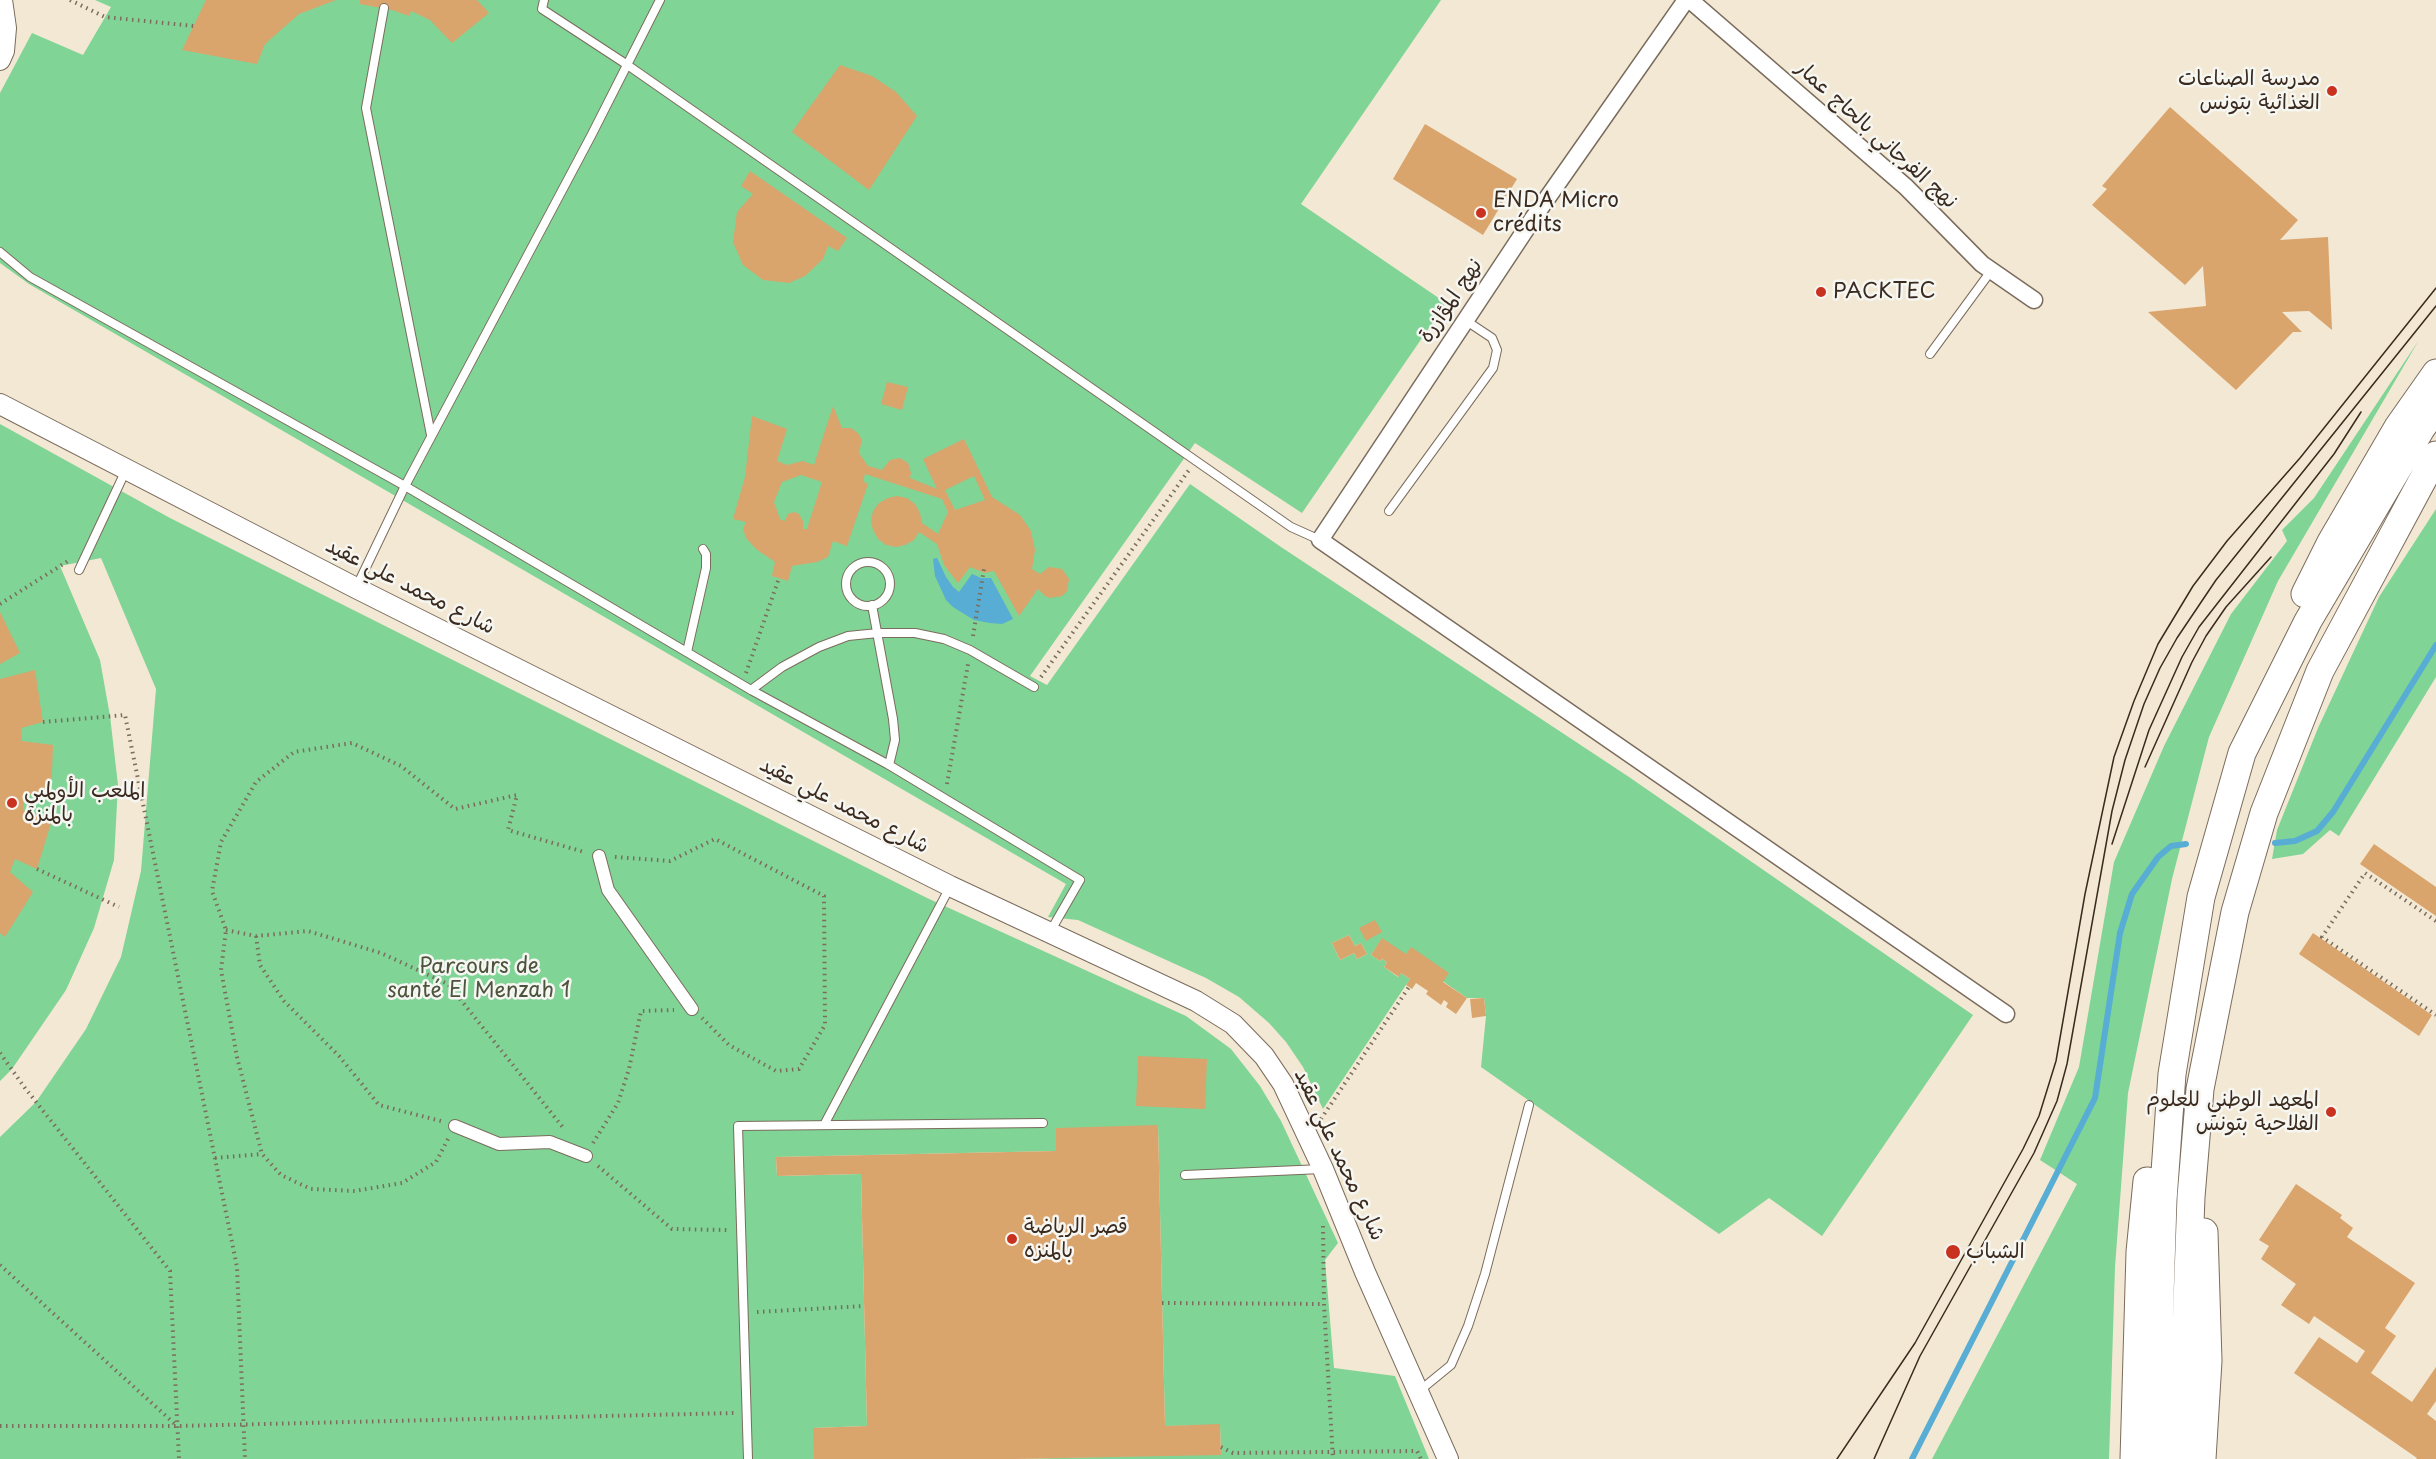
<!DOCTYPE html>
<html>
<head>
<meta charset="utf-8">
<style>
  body { margin:0 }
  canvas { display:block; background:#f2e8d3 }
</style>
</head>
<body>
<canvas width="2436" height="1459"></canvas>
<script>
const ctx = document.querySelector('canvas').getContext('2d');
ctx.lineJoin = 'round';
function fillPath(path, color) {
  ctx.fillStyle = color;
  ctx.fill(path, 'evenodd');
}
function toPath(rows) {
  const path = new Path2D();
  for (const r of rows) {
    if (r.length === 3) {
      path.moveTo(r[0] + r[2], r[1]);
      path.arc(r[0], r[1], r[2], 0, 2 * Math.PI);
      continue;
    }
    path.moveTo(r[0], r[1]);
    for (let i = 2; i < r.length; i += 2) path.lineTo(r[i], r[i + 1]);
  }
  return path;
}
function trace(path, color, width, dash) {
  ctx.strokeStyle = color;
  ctx.lineWidth = width;
  ctx.lineCap = dash ? 'butt' : 'round';
  ctx.setLineDash(dash || []);
  ctx.stroke(path);
}
function label(font, color, halo, rows, align = 'center') {
  ctx.font = font + ' "Playpen Sans","Playpen Sans Arabic",sans-serif';
  ctx.lineWidth = 5;
  ctx.setLineDash([]);
  ctx.textBaseline = 'middle';
  ctx.strokeStyle = halo;
  ctx.fillStyle = color;
  for (const [text, x, y, turn = 0] of rows) {
    ctx.save();
    ctx.translate(x, y);
    ctx.rotate((+turn || 0) * Math.PI / 180);
    ctx.textAlign = isNaN(turn) ? turn : align;
    if (halo) ctx.strokeText(text, 0, 0);
    ctx.fillText(text, 0, 0);
    ctx.restore();
  }
}
const green = toPath([
  [95,0,1441,0,1301,204,1446,303,1302,513,1195,443,1030,676,1047,685,1190,484,1281,547,1629,777,1973,1015,1822,1236,1769,1198,1719,1234,1481,1067,1486,1016,1484,998,1467,998,1382,939,1371,955,1380,961,1382,959,1387,962,1384,967,1398,977,1401,973,1410,979,1323,1109,1303,1067,1286,1042,1269,1023,1239,997,1206,978,1078,920,1048,917,1066,884,29,284,0,263,0,93,32,33,83,55,111,7],
  [1349,935,1355,946,1361,943,1367,954,1357,959,1354,953,1340,960,1332,943],
  [2419,340,2278,581,2209,737,2172,879,2128,1093,2115,1267,2109,1459,1932,1459,2077,1184,2040,1160,2079,1067,2114,862,2164,746,2231,614,2287,541,2282,530,2314,498],
  [0,424,170,518,927,898,1186,1016,1231,1049,1260,1086,1281,1121,1338,1243,1325,1260,1334,1368,1395,1376,1429,1459,1015,1459,1221,1454,1220,1425,1165,1426,1158,1125,1056,1151,776,1157,777,1176,861,1174,867,1426,814,1428,814,1459,0,1459,0,1137,36,1102,86,1029,121,957,141,871,156,689,101,558,60,566,100,660,110,716,118,785,114,860,94,928,66,990,12,1069,0,1081],
  [2436,509,2436,677,2339,836,2330,830,2303,854,2272,859,2277,830,2318,728,2379,597]
]);
const water = toPath([
  [937,558,946,577,953,587,959,592,972,574,981,578,991,578,1013,619,1002,624,990,623,974,620,953,607,946,600,935,576,933,559]
]);
const stream = toPath([
  [2275,843,2295,841,2317,831,2333,812,2436,645],
  [1912,1459,2095,1098,2120,933,2132,894,2158,857,2171,846,2186,844]
]);
const building = toPath([
  [206,0,336,0,299,14,265,44,257,64,182,50],
  [360,0,477,0,489,13,452,43,430,20,411,11,409,16,392,10,360,4],
  [840,65,872,76,896,92,917,116,869,190,792,132],
  [2170,107,2298,220,2280,240,2328,237,2332,330,2309,311,2282,312,2302,332,2293,332,2236,390,2148,312,2206,306,2203,266,2185,285,2092,205,2107,189,2102,186],
  [1425,124,1517,179,1483,235,1393,179],
  [750,171,847,238,838,251,828,246,823,259,805,276,789,283,763,280,743,265,733,242,737,212,753,194,741,186],
  [887,382,908,387,902,410,881,404],
  [833,406,842,428,851,428,858,433,862,440,859,453,868,466,882,470,890,460,900,458,908,463,911,473,910,478,937,489,923,459,964,439,992,497,1020,515,1031,531,1035,550,1032,569,1040,574,1049,567,1062,569,1069,579,1067,591,1062,596,1050,598,1045,596,1038,589,1019,616,994,571,985,573,970,567,958,583,944,565,937,544,919,532,914,540,905,545,896,547,886,545,878,539,873,530,871,521,873,511,879,503,888,498,897,496,907,498,915,504,920,513,922,523,938,534,948,512,942,499,865,474,863,481,868,484,847,546,833,541,828,557,817,562,792,566,788,581,772,576,775,562,756,549,746,538,743,529,746,522,733,519,745,477,752,416,787,429,777,461,787,465,803,461,814,465],
  [801,475,822,482,807,529,803,529,803,521,799,514,794,512,788,514,785,521,780,519,774,502,782,482],
  [974,476,985,500,955,510,945,490],
  [0,612,20,653,0,664],
  [35,670,43,722,21,728,22,741,53,745,51,796,24,794,23,810,52,820,37,869,15,859,10,872,33,892,5,937,0,933,0,679],
  [2374,844,2436,887,2436,916,2360,864],
  [1375,920,1382,932,1366,941,1359,928],
  [2313,933,2432,1015,2419,1036,2299,954],
  [1349,935,1355,946,1361,943,1367,954,1357,959,1354,953,1340,960,1332,943],
  [1382,938,1406,954,1411,947,1449,973,1443,982,1467,998,1456,1014,1446,1007,1448,1003,1444,1000,1441,1005,1426,994,1428,991,1416,983,1412,989,1406,985,1410,979,1401,973,1399,977,1384,967,1387,962,1382,959,1380,961,1371,955],
  [1484,998,1486,1016,1472,1018,1470,999],
  [1138,1056,1207,1059,1205,1109,1136,1106],
  [1158,1125,1165,1426,1220,1424,1221,1455,1015,1459,814,1459,813,1428,867,1426,861,1174,777,1176,776,1157,1056,1151,1056,1128],
  [2296,1184,2342,1215,2340,1218,2353,1228,2347,1237,2415,1283,2385,1328,2396,1336,2371,1373,2412,1402,2436,1367,2436,1401,2427,1414,2436,1421,2436,1459,2416,1459,2417,1458,2294,1373,2319,1337,2357,1363,2365,1351,2314,1316,2309,1324,2281,1305,2296,1284,2261,1259,2269,1246,2259,1240]
]);
const path = toPath([
  [70,0,105,17,194,26],
  [0,604,68,561],
  [973,636,984,569],
  [746,673,779,578],
  [1041,677,1189,470],
  [43,722,125,715,237,1267,245,1459],
  [947,784,968,664],
  [615,857,670,861,715,839,824,896,825,1025,799,1069,776,1071,729,1045,702,1018],
  [37,869,119,907],
  [2436,921,2365,873,2322,937,2436,1015],
  [226,930,256,936,308,931,381,953,448,984,565,1130],
  [256,936,260,965,284,1001,339,1056,379,1105,441,1121],
  [0,1053,25,1088,170,1271,179,1459],
  [1321,1119,1409,987],
  [448,1139,436,1162,402,1183,355,1191,311,1189,281,1175,262,1154,237,1057,221,970,226,930,212,891,221,842,256,782,294,752,352,743,401,766,455,809,517,795,508,830,584,852],
  [593,1143,618,1103,629,1069,641,1011,674,1010],
  [215,1158,262,1154],
  [598,1166,672,1229,727,1230],
  [1323,1226,1324,1304,1333,1459],
  [0,1265,177,1426],
  [1162,1303,1324,1304],
  [757,1312,864,1306],
  [0,1426,177,1426,734,1413],
  [1221,1447,1233,1453,1417,1451,1421,1459]
]);
const service = toPath([
  [544,0,542,9,626,64,1291,527,1320,540],
  [384,8,366,108,431,435],
  [0,252,30,277,405,486,751,690,889,765,1080,880,1050,932],
  [1930,354,1991,271],
  [1389,511,1493,368,1497,350,1492,338,1465,320],
  [868,584,22],
  [79,570,126,470],
  [356,588,405,486,591,136,660,0],
  [872,605,893,719,895,740,889,765],
  [687,652,706,568,706,554,703,549],
  [751,690,782,667,819,647,848,636,878,633,915,633,944,639,970,650,1034,687],
  [824,1125,950,887],
  [1185,1175,1322,1169],
  [1418,1392,1451,1365,1468,1326,1485,1274,1529,1105],
  [748,1459,738,1126,1043,1123]
]);
const pedestrian = toPath([
  [599,856,608,890,692,1009],
  [455,1126,499,1144,550,1142,586,1156]
]);
const minor = toPath([
  [1686,0,1534,217,1320,540,2006,1014],
  [1690,0,1906,187,1982,264,2034,300]
]);
const tertiary = toPath([
  [0,60,4,51,6,28,2,0],
  [0,404,356,588,950,886,1196,1001,1233,1024,1264,1056,1283,1084,1323,1169,1365,1272,1448,1459]
]);
const trunk = toPath([
  [2305,594,2331,542,2398,427,2436,373],
  [2134,1459,2140,1252,2147,1181],
  [2155,1459,2163,1200,2172,1074,2201,897,2242,753,2308,621,2421,429,2436,407],
  [2181,1459,2191,1197,2200,1089,2235,912,2264,813,2320,671,2436,455],
  [2202,1459,2208,1361,2204,1232]
]);
const tram = toPath([
  [2145,767,2192,662,2206,636,2226,607,2271,557],
  [2112,844,2149,730,2182,657,2199,627,2334,454,2361,412],
  [1837,1459,1915,1343,2023,1149,2039,1116,2056,1061,2085,894,2114,757,2134,701,2158,644,2193,586,2227,541,2300,458,2436,288],
  [1874,1459,1920,1356,2034,1153,2057,1101,2067,1064,2112,811,2125,760,2144,704,2160,668,2177,638,2216,580,2436,306]
]);
const markers = [
  [2332,91,6,"#c8321e"],
  [1481,213,6,"#c8321e"],
  [1821,292,6,"#c8321e"],
  [12,803,6,"#c8321e"],
  [2331,1112,6,"#c8321e"],
  [1012,1239,6,"#c8321e"],
  [1953,1252,8,"#c8321e"]
];
const poiNames = [
  ["مدرسة الصناعات",2320,79,"right"],
  ["الغذائية بتونس",2320,103,"right"],
  ["ENDA Micro",1493,201],
  ["crédits",1493,225],
  ["PACKTEC",1833,292],
  ["الملعب الأولمبي",24,791],
  ["بالمنزه",24,815],
  ["المعهد الوطني للعلوم",2319,1100,"right"],
  ["الفلاحية بتونس",2319,1124,"right"],
  ["قصر الرياضة",1024,1227],
  ["بالمنزه",1024,1251],
  ["الشباب",1966,1252]
];
const streetNames = [
  ["نهج الفرجاني بالحاج عمار",1876,135,42],
  ["نهج المؤازرة",1451,301,-56],
  ["شارع محمد علي عقيد",410,587,27],
  ["شارع محمد علي عقيد",844,806,27],
  ["شارع محمد علي عقيد",1339,1155,65]
];
const parkNames = [
  ["Parcours de",479,967],
  ["santé El Menzah 1",479,991]
];
fillPath(green, '#80d496');
fillPath(water, '#57add3');
trace(stream, '#57add3', 6);
fillPath(building, '#daa46d');
trace(service, '#7b6c5d', 10);
trace(pedestrian, '#7b6c5d', 14);
trace(minor, '#7b6c5d', 19);
trace(tertiary, '#7b6c5d', 22);
trace(trunk, '#7b6c5d', 29);
trace(path, '#7b6c5d', 4, [1.5, 4.5]);
trace(service, '#fff', 8);
trace(pedestrian, '#fff', 12);
trace(minor, '#fff', 16);
trace(tertiary, '#fff', 20);
trace(trunk, '#fff', 27);
trace(tram, '#3b2a1e', 1.5);
for (const [x, y, r, color] of markers) {
  const dot = new Path2D();
  dot.arc(x, y, r, 0, 2 * Math.PI);
  ctx.fillStyle = color;
  ctx.fill(dot);
  trace(dot, '#f6f6f2', 2);
}
label('21px', '#3b2a1e', '#f6f6f2', poiNames, 'left');
label('21px', '#3b2a1e', '#f6f6f2', streetNames);
label('21px', '#4c543c', '#f6f6f2', parkNames);
</script>
</body>
</html>
